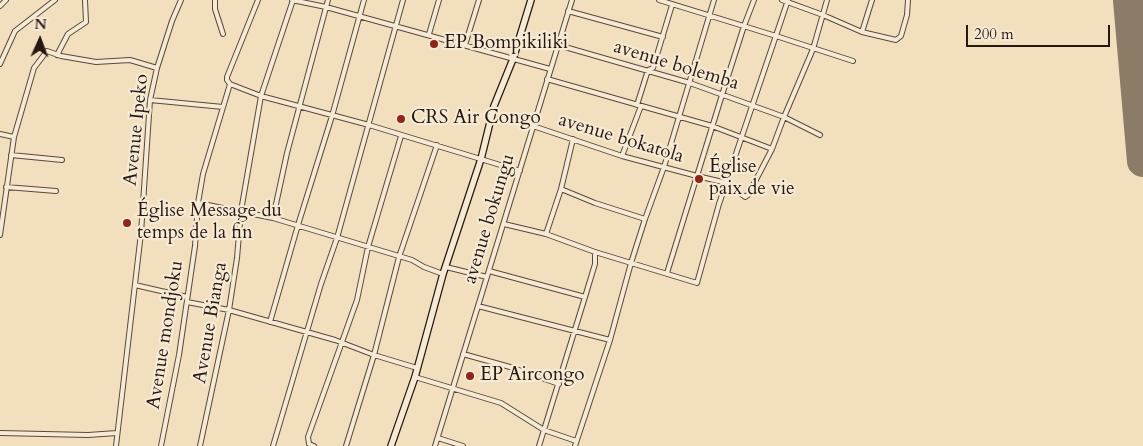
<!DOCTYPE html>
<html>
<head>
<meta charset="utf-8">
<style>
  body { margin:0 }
  #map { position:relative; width:1143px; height:446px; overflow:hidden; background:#f1dfbd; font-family:Cardo,serif }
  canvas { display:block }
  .north { position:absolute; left:15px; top:15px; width:50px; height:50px; -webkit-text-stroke:4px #f6ead4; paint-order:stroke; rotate:2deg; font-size:14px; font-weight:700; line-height:20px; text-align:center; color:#261711 }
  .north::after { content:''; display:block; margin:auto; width:18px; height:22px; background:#261711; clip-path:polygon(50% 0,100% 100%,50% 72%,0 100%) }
  .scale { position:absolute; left:966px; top:25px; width:144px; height:22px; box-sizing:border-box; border:2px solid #261711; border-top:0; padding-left:6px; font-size:15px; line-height:18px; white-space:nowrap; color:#261711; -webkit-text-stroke:4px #f6ead4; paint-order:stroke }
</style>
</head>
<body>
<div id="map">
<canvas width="1143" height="446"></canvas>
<div class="north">N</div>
<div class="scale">200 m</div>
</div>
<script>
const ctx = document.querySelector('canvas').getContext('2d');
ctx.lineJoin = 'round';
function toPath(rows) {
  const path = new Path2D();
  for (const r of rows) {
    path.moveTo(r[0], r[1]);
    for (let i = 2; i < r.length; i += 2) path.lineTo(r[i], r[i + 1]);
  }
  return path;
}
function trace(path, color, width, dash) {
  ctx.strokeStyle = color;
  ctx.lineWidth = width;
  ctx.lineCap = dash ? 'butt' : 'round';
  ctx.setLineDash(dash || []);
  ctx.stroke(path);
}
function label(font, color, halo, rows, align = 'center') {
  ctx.font = font + ' Cardo,serif';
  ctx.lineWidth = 4.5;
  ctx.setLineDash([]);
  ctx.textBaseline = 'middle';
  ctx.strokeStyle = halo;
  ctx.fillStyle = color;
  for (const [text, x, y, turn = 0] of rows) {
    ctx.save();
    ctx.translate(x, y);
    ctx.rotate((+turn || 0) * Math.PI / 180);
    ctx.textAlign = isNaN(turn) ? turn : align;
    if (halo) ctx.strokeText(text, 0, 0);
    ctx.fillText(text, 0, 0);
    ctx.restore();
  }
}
const runway = toPath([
  [1129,0,1143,161]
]);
const street = toPath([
  [215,0,215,9,223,34],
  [258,0,227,77,227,80,230,84,261,96,369,125,520,171],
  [292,0,326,7,550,69],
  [659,0,776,36,853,61],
  [782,0,823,15,862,32],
  [872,0,862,32,896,40,901,36,907,15,908,0],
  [0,6,6,0],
  [568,11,663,37],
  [429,34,439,0],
  [465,45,479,0],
  [558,45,690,83,784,117,813,49,827,0],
  [57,55,68,34,86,22,85,0],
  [0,64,15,31,55,0],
  [547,79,712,126,772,149],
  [150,100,223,107],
  [637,105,648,70,653,68,672,5],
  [533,126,622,156,697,176,727,183,745,197,748,195,772,149,784,117,820,135],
  [0,134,14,137,0,235],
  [14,137,34,68,47,51,61,56,96,62,130,60,157,68],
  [11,155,62,160],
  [622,156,641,106],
  [6,187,56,191],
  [561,189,595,203,645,219],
  [198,203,273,218,412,260,424,267,443,274],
  [273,218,287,153,328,0],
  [504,224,546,234,595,252,697,283,719,204,788,0],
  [546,234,561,189,573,139],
  [446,267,487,277],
  [489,271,585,297],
  [667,273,722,95,744,26,754,0],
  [135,285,187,297],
  [187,302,229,310,335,340,374,355,417,368],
  [478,306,610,340],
  [270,322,298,225,332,116,364,0],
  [463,354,510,367,559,384],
  [415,377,501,403,544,430,576,441],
  [0,433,88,435,117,433],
  [438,438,463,446],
  [116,446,141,233,150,100,157,68,172,21,181,0],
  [161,446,179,355,195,246,198,203,203,174,230,84],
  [200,446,229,310,237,258,241,211,261,96,293,0],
  [273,446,321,284,337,238,403,0],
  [314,446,309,444,308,437,357,300,368,247,401,136],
  [346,446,374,355,399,257,437,145],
  [435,446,572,0],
  [539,446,585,297,595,264,595,252],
  [575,446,610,340,631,263,645,219,664,167,714,0]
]);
const secondary = toPath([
  [391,446,415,377,443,274,481,159,494,106,513,59,531,0]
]);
const markers = [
  [434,44,5,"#8f2418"],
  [401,119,5,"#8f2418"],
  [699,179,5,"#8f2418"],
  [127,223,5,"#8f2418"],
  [470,376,5,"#8f2418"]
];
const poiNames = [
  ["EP Bompikiliki",444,44],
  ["CRS Air Congo",411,119],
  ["Église",709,168],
  ["paix de vie",709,190],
  ["Église Message du",137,212],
  ["temps de la fin",137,234],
  ["EP Aircongo",480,376]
];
const streetNames = [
  ["avenue bolemba",676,66,17],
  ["Avenue Ipeko",137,130,-84],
  ["avenue bokatola",621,139,17],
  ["avenue bokungu",490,219,-73],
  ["Avenue Bianga",211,323,-80],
  ["Avenue mondjoku",166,335,-81]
];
trace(runway, '#8c7b67', 32);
trace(street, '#59493c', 6);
trace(secondary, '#261711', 8);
trace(street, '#f6ead4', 4);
trace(secondary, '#f6ead4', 5.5);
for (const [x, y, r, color] of markers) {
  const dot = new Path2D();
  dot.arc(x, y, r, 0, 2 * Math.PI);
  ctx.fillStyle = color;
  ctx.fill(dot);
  trace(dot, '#f6ead4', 2);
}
label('19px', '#261711', '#f6ead4', poiNames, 'left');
label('19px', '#261711', '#f6ead4', streetNames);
</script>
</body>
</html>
